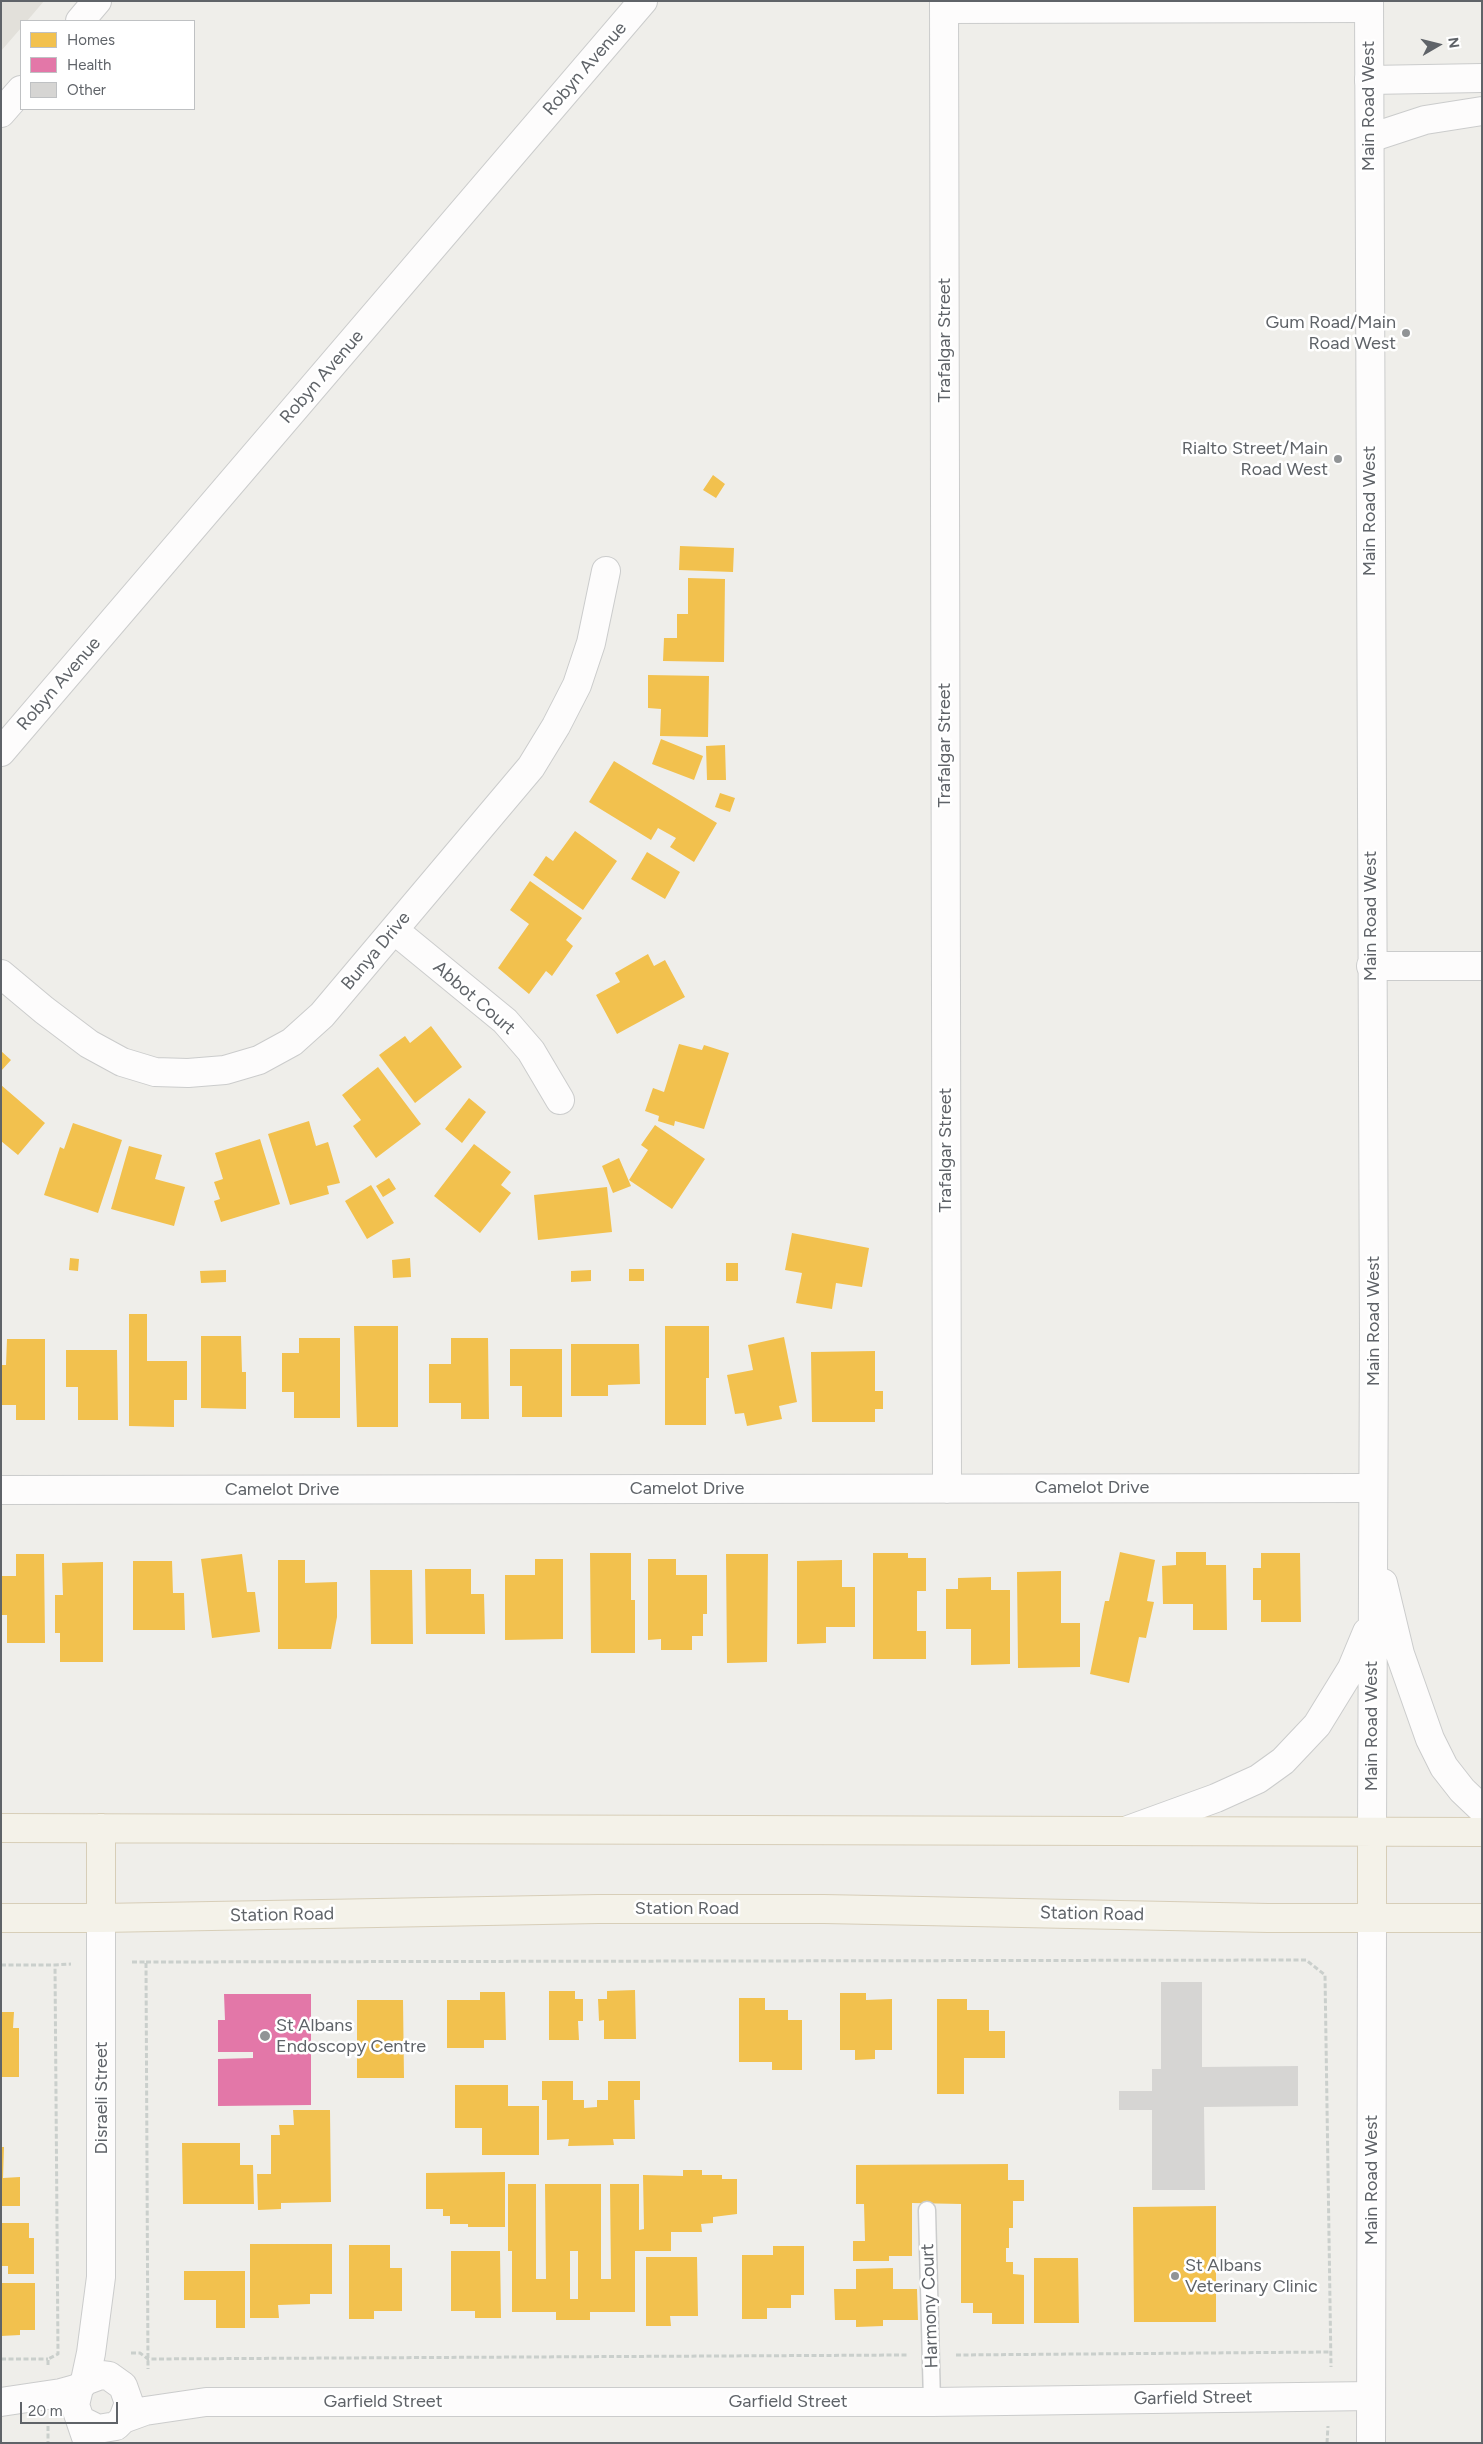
<!DOCTYPE html>
<html>
<head>
<meta charset="utf-8">
<style>
  body { margin:0 }
  #map { position:relative; width:1483px; height:2444px; overflow:hidden; background:#efeeea; font-family:Figtree,sans-serif }
  canvas { display:block }
  .frame { position:absolute; inset:0; border:2px solid #5f6368; pointer-events:none }
  .legend { position:absolute; left:20px; top:20px; width:175px; height:90px; box-sizing:border-box; background:#fff; border:1px solid #bfc1c3; margin:0; padding:6px 9px; list-style:none; font-size:15px; color:#5f6368 }
  .legend li { display:flex; align-items:center; gap:10px; height:25px }
  .legend b { width:25px; border:1px solid #bfc1c3 }
  .north { position:absolute; left:1413px; top:20px; width:50px; height:50px; -webkit-text-stroke:4px #fff; paint-order:stroke; rotate:82deg; font-size:14px; font-weight:700; line-height:20px; text-align:center; color:#5f6368 }
  .north::after { content:''; display:block; margin:auto; width:18px; height:22px; background:#5f6368; clip-path:polygon(50% 0,100% 100%,50% 72%,0 100%) }
  .scale { position:absolute; left:20px; top:2402px; width:98px; height:22px; box-sizing:border-box; border:2px solid #5f6368; border-top:0; padding-left:6px; font-size:15px; line-height:18px; white-space:nowrap; color:#5f6368; -webkit-text-stroke:4px #fff; paint-order:stroke }
</style>
</head>
<body>
<div id="map">
<canvas width="1483" height="2444"></canvas>
<div class="frame"></div>
<ul class="legend">
<li><b style="height:14px;background:#f2c14e"></b>Homes</li>
<li><b style="height:14px;background:#e377a8"></b>Health</li>
<li><b style="height:14px;background:#d6d5d3"></b>Other</li>
</ul>
<div class="north">N</div>
<div class="scale">20 m</div>
</div>
<script>
const ctx = document.querySelector('canvas').getContext('2d');
ctx.lineJoin = 'round';
function fillPath(path, color) {
  ctx.fillStyle = color;
  ctx.fill(path, 'evenodd');
}
function toPath(rows) {
  const path = new Path2D();
  for (const r of rows) {
    path.moveTo(r[0], r[1]);
    for (let i = 2; i < r.length; i += 2) path.lineTo(r[i], r[i + 1]);
  }
  return path;
}
function trace(path, color, width, dash) {
  ctx.strokeStyle = color;
  ctx.lineWidth = width;
  ctx.lineCap = dash ? 'butt' : 'round';
  ctx.setLineDash(dash || []);
  ctx.stroke(path);
}
function label(font, color, halo, rows, align = 'center') {
  ctx.font = font + ' Figtree,sans-serif';
  ctx.lineWidth = 5;
  ctx.setLineDash([]);
  ctx.textBaseline = 'middle';
  ctx.strokeStyle = halo;
  ctx.fillStyle = color;
  for (const [text, x, y, turn = 0] of rows) {
    ctx.save();
    ctx.translate(x, y);
    ctx.rotate((+turn || 0) * Math.PI / 180);
    ctx.textAlign = isNaN(turn) ? turn : align;
    if (halo) ctx.strokeText(text, 0, 0);
    ctx.fillText(text, 0, 0);
    ctx.restore();
  }
}
const education = toPath([
  [1,1,44,1,27,21,21,21,21,28,1,51]
]);
const homes = toPath([
  [713,475,725,484,716,498,703,490],
  [680,546,734,548,733,572,679,570],
  [688,578,725,579,724,662,663,661,664,638,677,638,677,614,688,614],
  [648,675,709,676,708,737,660,736,661,709,648,708],
  [661,739,703,756,694,780,652,764],
  [725,745,726,780,707,780,706,746],
  [614,761,717,823,694,862,670,847,676,838,658,828,651,840,589,802],
  [720,793,735,798,730,812,715,807],
  [575,831,617,861,583,910,533,875,546,856,553,861],
  [647,852,680,872,665,899,631,879],
  [530,881,582,918,566,940,573,946,552,976,546,971,529,994,498,968,529,924,510,910],
  [648,954,654,966,665,960,685,997,617,1034,596,995,620,982,615,973],
  [431,1026,462,1067,415,1103,379,1055,405,1036,410,1043],
  [679,1044,702,1050,704,1045,729,1053,704,1129,675,1121,674,1126,658,1121,659,1116,645,1111,653,1088,664,1092],
  [1,1051,11,1060,1,1071],
  [378,1067,421,1124,376,1158,353,1126,361,1120,342,1095],
  [1,1085,45,1123,18,1155,1,1141],
  [469,1098,486,1112,462,1143,445,1129],
  [309,1121,316,1146,328,1142,340,1183,327,1186,329,1194,290,1205,268,1134],
  [73,1123,122,1140,98,1213,44,1195,60,1147,64,1149],
  [655,1125,705,1159,672,1209,629,1180,648,1150,641,1145],
  [260,1139,280,1204,221,1222,214,1201,220,1199,214,1182,223,1179,215,1153],
  [474,1144,511,1172,501,1185,511,1193,480,1233,434,1196],
  [129,1146,162,1155,155,1179,185,1187,174,1226,111,1209],
  [619,1158,631,1186,613,1193,602,1166],
  [389,1178,396,1189,383,1197,376,1186],
  [371,1185,394,1223,367,1239,345,1201],
  [607,1187,612,1232,538,1240,534,1195],
  [792,1233,869,1248,862,1287,836,1283,832,1309,796,1303,802,1273,785,1270],
  [70,1258,79,1259,78,1271,69,1270],
  [410,1258,411,1277,393,1278,392,1260],
  [726,1263,738,1263,738,1281,726,1281],
  [629,1269,644,1269,644,1281,629,1281],
  [226,1270,226,1282,201,1283,200,1271],
  [591,1270,591,1281,571,1282,571,1271],
  [129,1314,147,1314,147,1361,187,1361,187,1400,174,1400,174,1427,129,1426],
  [354,1326,398,1326,398,1427,357,1427],
  [665,1326,709,1326,709,1378,706,1378,706,1425,665,1425],
  [201,1336,241,1336,242,1372,246,1372,246,1409,201,1408],
  [784,1337,797,1402,779,1406,782,1419,747,1426,744,1413,735,1414,727,1375,753,1370,748,1345],
  [299,1338,340,1338,340,1418,294,1418,294,1392,282,1392,282,1353,299,1353],
  [451,1338,488,1338,489,1419,461,1419,461,1403,429,1403,429,1364,451,1364],
  [7,1339,45,1339,45,1420,16,1420,16,1405,1,1405,1,1365,6,1365],
  [571,1344,639,1344,640,1384,608,1385,608,1396,571,1396],
  [510,1349,562,1349,562,1417,522,1417,522,1386,510,1386],
  [66,1350,117,1350,118,1420,78,1420,78,1387,66,1387],
  [875,1351,875,1391,883,1391,883,1409,875,1409,875,1422,812,1422,811,1352],
  [1120,1552,1155,1560,1147,1601,1154,1602,1146,1638,1139,1637,1129,1683,1090,1674,1105,1601,1109,1601],
  [1176,1552,1206,1552,1206,1565,1226,1565,1227,1630,1193,1630,1193,1604,1163,1604,1162,1566,1176,1565],
  [590,1553,631,1553,631,1600,635,1600,635,1653,591,1653],
  [873,1553,908,1553,908,1558,926,1558,926,1591,917,1591,917,1631,926,1631,926,1659,873,1659],
  [1261,1553,1300,1553,1301,1622,1261,1622,1261,1600,1253,1600,1253,1568,1261,1568],
  [16,1554,44,1554,45,1643,7,1643,7,1615,1,1615,1,1576,16,1576],
  [242,1554,247,1592,255,1592,260,1632,212,1638,201,1559],
  [726,1554,768,1554,767,1662,727,1663],
  [535,1559,563,1559,563,1639,505,1640,505,1575,535,1575],
  [648,1559,676,1559,676,1575,707,1575,707,1614,703,1614,703,1636,692,1636,692,1650,661,1650,661,1639,648,1640],
  [278,1560,305,1560,305,1583,337,1582,337,1617,331,1649,278,1649],
  [842,1560,842,1587,855,1587,855,1627,826,1627,826,1643,797,1644,797,1561],
  [133,1561,172,1561,173,1593,184,1593,185,1630,133,1630],
  [103,1562,103,1662,60,1662,60,1633,55,1633,55,1595,63,1595,62,1563],
  [425,1569,471,1569,471,1594,484,1594,485,1634,426,1634],
  [370,1570,412,1570,413,1644,371,1644],
  [1061,1571,1061,1623,1080,1623,1080,1667,1018,1668,1017,1572],
  [991,1577,991,1590,1010,1590,1010,1664,971,1665,971,1629,946,1629,946,1589,958,1589,958,1578],
  [635,1990,636,2039,604,2039,604,2020,599,2021,598,1999,607,1999,607,1991],
  [549,1991,575,1991,575,1999,583,1999,583,2021,578,2021,579,2040,549,2040],
  [480,1992,505,1992,506,2040,484,2040,484,2048,447,2048,447,2000,480,2000],
  [840,1993,866,1993,866,2000,892,1999,892,2050,875,2050,875,2059,855,2060,855,2050,840,2050],
  [739,1998,765,1998,765,2010,788,2010,788,2020,802,2020,802,2070,772,2070,772,2062,739,2062],
  [937,1999,967,1999,967,2010,989,2010,989,2031,1005,2031,1005,2058,964,2058,964,2094,937,2094],
  [357,2000,403,2000,404,2078,357,2078],
  [1,2012,14,2012,13,2028,19,2028,19,2077,1,2077],
  [542,2081,573,2081,573,2100,584,2100,584,2108,597,2107,597,2100,608,2100,608,2081,640,2081,640,2100,634,2100,635,2139,613,2139,614,2145,568,2146,569,2139,547,2140,547,2100,542,2100],
  [455,2085,508,2085,508,2106,539,2106,539,2155,482,2155,482,2128,455,2128],
  [293,2110,330,2110,331,2202,281,2203,281,2209,258,2210,257,2174,271,2174,271,2135,280,2135,279,2125,294,2125],
  [182,2143,240,2143,240,2165,253,2165,254,2204,183,2204],
  [1,2147,4,2147,3,2178,20,2177,20,2206,1,2206],
  [1008,2164,1008,2180,1024,2180,1024,2201,1013,2201,1013,2228,1009,2228,1009,2248,1006,2248,1006,2262,1013,2262,1013,2274,1024,2275,1024,2324,992,2324,992,2313,973,2313,973,2303,961,2303,961,2204,912,2203,912,2256,889,2256,889,2261,853,2261,853,2241,865,2241,864,2204,856,2204,856,2165],
  [683,2170,702,2170,702,2175,722,2175,722,2179,737,2179,737,2214,713,2217,713,2223,701,2224,702,2232,671,2232,671,2251,635,2251,635,2312,590,2312,590,2320,556,2320,556,2312,512,2312,512,2251,508,2251,508,2184,536,2184,536,2279,546,2279,545,2184,601,2184,601,2279,611,2279,610,2184,639,2184,639,2230,644,2229,643,2175,683,2176],
  [570,2251,578,2251,578,2299,570,2299],
  [505,2172,505,2227,468,2227,468,2224,450,2224,450,2216,443,2216,443,2209,426,2209,426,2173],
  [1216,2206,1216,2322,1134,2322,1133,2207],
  [1,2223,29,2223,29,2238,34,2238,34,2274,8,2274,8,2266,1,2266],
  [250,2244,332,2244,332,2294,310,2294,310,2304,278,2305,279,2318,250,2318],
  [349,2245,390,2245,390,2268,402,2268,402,2311,374,2311,374,2319,349,2319],
  [773,2246,804,2246,804,2295,791,2295,791,2308,767,2308,767,2319,742,2319,742,2255,773,2255],
  [451,2251,500,2251,501,2318,475,2318,475,2311,451,2311],
  [646,2257,697,2257,698,2316,670,2316,671,2326,646,2326],
  [1034,2258,1078,2258,1079,2323,1034,2323],
  [893,2268,893,2289,917,2289,918,2320,883,2320,883,2326,856,2327,856,2320,835,2320,834,2289,856,2289,856,2269],
  [184,2271,245,2271,245,2328,216,2328,216,2300,184,2300],
  [1,2283,35,2283,35,2330,20,2330,20,2335,1,2336]
]);
const health = toPath([
  [224,1994,311,1994,311,2105,218,2106,218,2059,253,2058,253,2052,218,2052,218,2020,225,2020]
]);
const building = toPath([
  [1161,1982,1202,1982,1202,2067,1298,2066,1298,2106,1204,2107,1205,2190,1152,2190,1152,2110,1119,2110,1119,2091,1152,2091,1152,2069,1161,2069]
]);
const path = toPath([
  [132,1962,146,1962,148,2369],
  [146,1962,1306,1960,1325,1975,1331,2367],
  [1,1965,55,1965],
  [131,2353,140,2353,148,2359,907,2355],
  [956,2355,1330,2352],
  [1,2359,48,2359],
  [48,2365,48,2359,58,2354,55,1965,71,1964],
  [48,2426,48,2443],
  [1327,2443,1328,2426]
]);
const service = toPath([
  [927,2210,932,2402]
]);
const minor = toPath([
  [944,1,947,1489],
  [944,9,1369,8],
  [80,21,97,1],
  [1369,80,1482,78],
  [1,113,21,90],
  [1370,138,1425,120,1482,111],
  [1,752,643,1],
  [394,930,505,1021,531,1051,560,1100],
  [1371,966,1482,966],
  [1,974,44,1010,89,1044,122,1062,155,1072,188,1073,225,1070,259,1060,292,1042,322,1015,531,767,556,726,577,685,591,643,606,571],
  [1,1490,1373,1488],
  [85,2381,91,2353,101,2277,101,1918],
  [1,2402,61,2393,79,2388],
  [123,2419,145,2411,206,2402,932,2402,1371,2396],
  [82,2421,98,2429,116,2426,123,2419,129,2403,123,2386,109,2376,101,2375,85,2381,79,2388,75,2405,88,2443]
]);
const tertiary = toPath([
  [1369,1,1374,1336,1372,1832],
  [1383,1583,1400,1654,1430,1739,1444,1767,1462,1790,1482,1809],
  [1128,1830,1216,1798,1258,1779,1283,1761,1317,1725,1352,1668,1367,1632]
]);
const secondary = toPath([
  [1371,2443,1372,1918]
]);
const primary = toPath([
  [1,1828,1482,1832],
  [101,1828,101,1918],
  [1372,1832,1372,1918],
  [1,1918,101,1918,598,1909,824,1909,1268,1918,1482,1918]
]);
const markers = [
  [1406,333,5,"#919496"],
  [1338,459,5,"#919496"],
  [265,2036,6,"#919496"],
  [1175,2276,5,"#919496"]
];
const streetNames = [
  ["Robyn Avenue",585,69,-49],
  ["Main Road West",1369,106,-90],
  ["Trafalgar Street",945,340,-90],
  ["Robyn Avenue",322,377,-49],
  ["Main Road West",1370,511,-90],
  ["Robyn Avenue",59,684,-49],
  ["Trafalgar Street",945,745,-90],
  ["Main Road West",1371,916,-90],
  ["Bunya Drive",376,951,-50],
  ["Abbot Court",474,998,41],
  ["Trafalgar Street",946,1150,-90],
  ["Main Road West",1374,1321,-90],
  ["Camelot Drive",1092,1488],
  ["Camelot Drive",687,1489],
  ["Camelot Drive",282,1490],
  ["Main Road West",1372,1726,-90],
  ["Station Road",687,1909],
  ["Station Road",1092,1914,1],
  ["Station Road",282,1915,-1],
  ["Disraeli Street",102,2098,-90],
  ["Main Road West",1372,2180,-90],
  ["Harmony Court",930,2306,-92],
  ["Garfield Street",1193,2398,-1],
  ["Garfield Street",383,2402],
  ["Garfield Street",788,2402]
];
const poiNames = [
  ["Gum Road/Main",1396,323],
  ["Road West",1396,344],
  ["Rialto Street/Main",1328,449],
  ["Road West",1328,470],
  ["St Albans",276,2026,"left"],
  ["Endoscopy Centre",276,2047,"left"],
  ["St Albans",1185,2266,"left"],
  ["Veterinary Clinic",1185,2287,"left"]
];
fillPath(education, '#e2e0da');
fillPath(homes, '#f2c14e');
fillPath(health, '#e377a8');
fillPath(building, '#d6d5d3');
trace(service, '#cbcccc', 19);
trace(minor, '#cbcccc', 30);
trace(tertiary, '#cbcccc', 30);
trace(secondary, '#cacacb', 30);
trace(primary, '#d7ceb8', 30);
trace(path, '#cacfcc', 3, [5, 2.5]);
trace(service, '#fdfcfc', 16);
trace(minor, '#fdfcfc', 28);
trace(tertiary, '#fdfcfc', 28);
trace(secondary, '#fdfcfc', 28);
trace(primary, '#f4f2e9', 28);
for (const [x, y, r, color] of markers) {
  const dot = new Path2D();
  dot.arc(x, y, r, 0, 2 * Math.PI);
  ctx.fillStyle = color;
  ctx.fill(dot);
  trace(dot, '#fff', 2);
}
label('18px', '#5f6368', '#fff', streetNames);
label('18px', '#5f6368', '#fff', poiNames, 'right');
</script>
</body>
</html>
